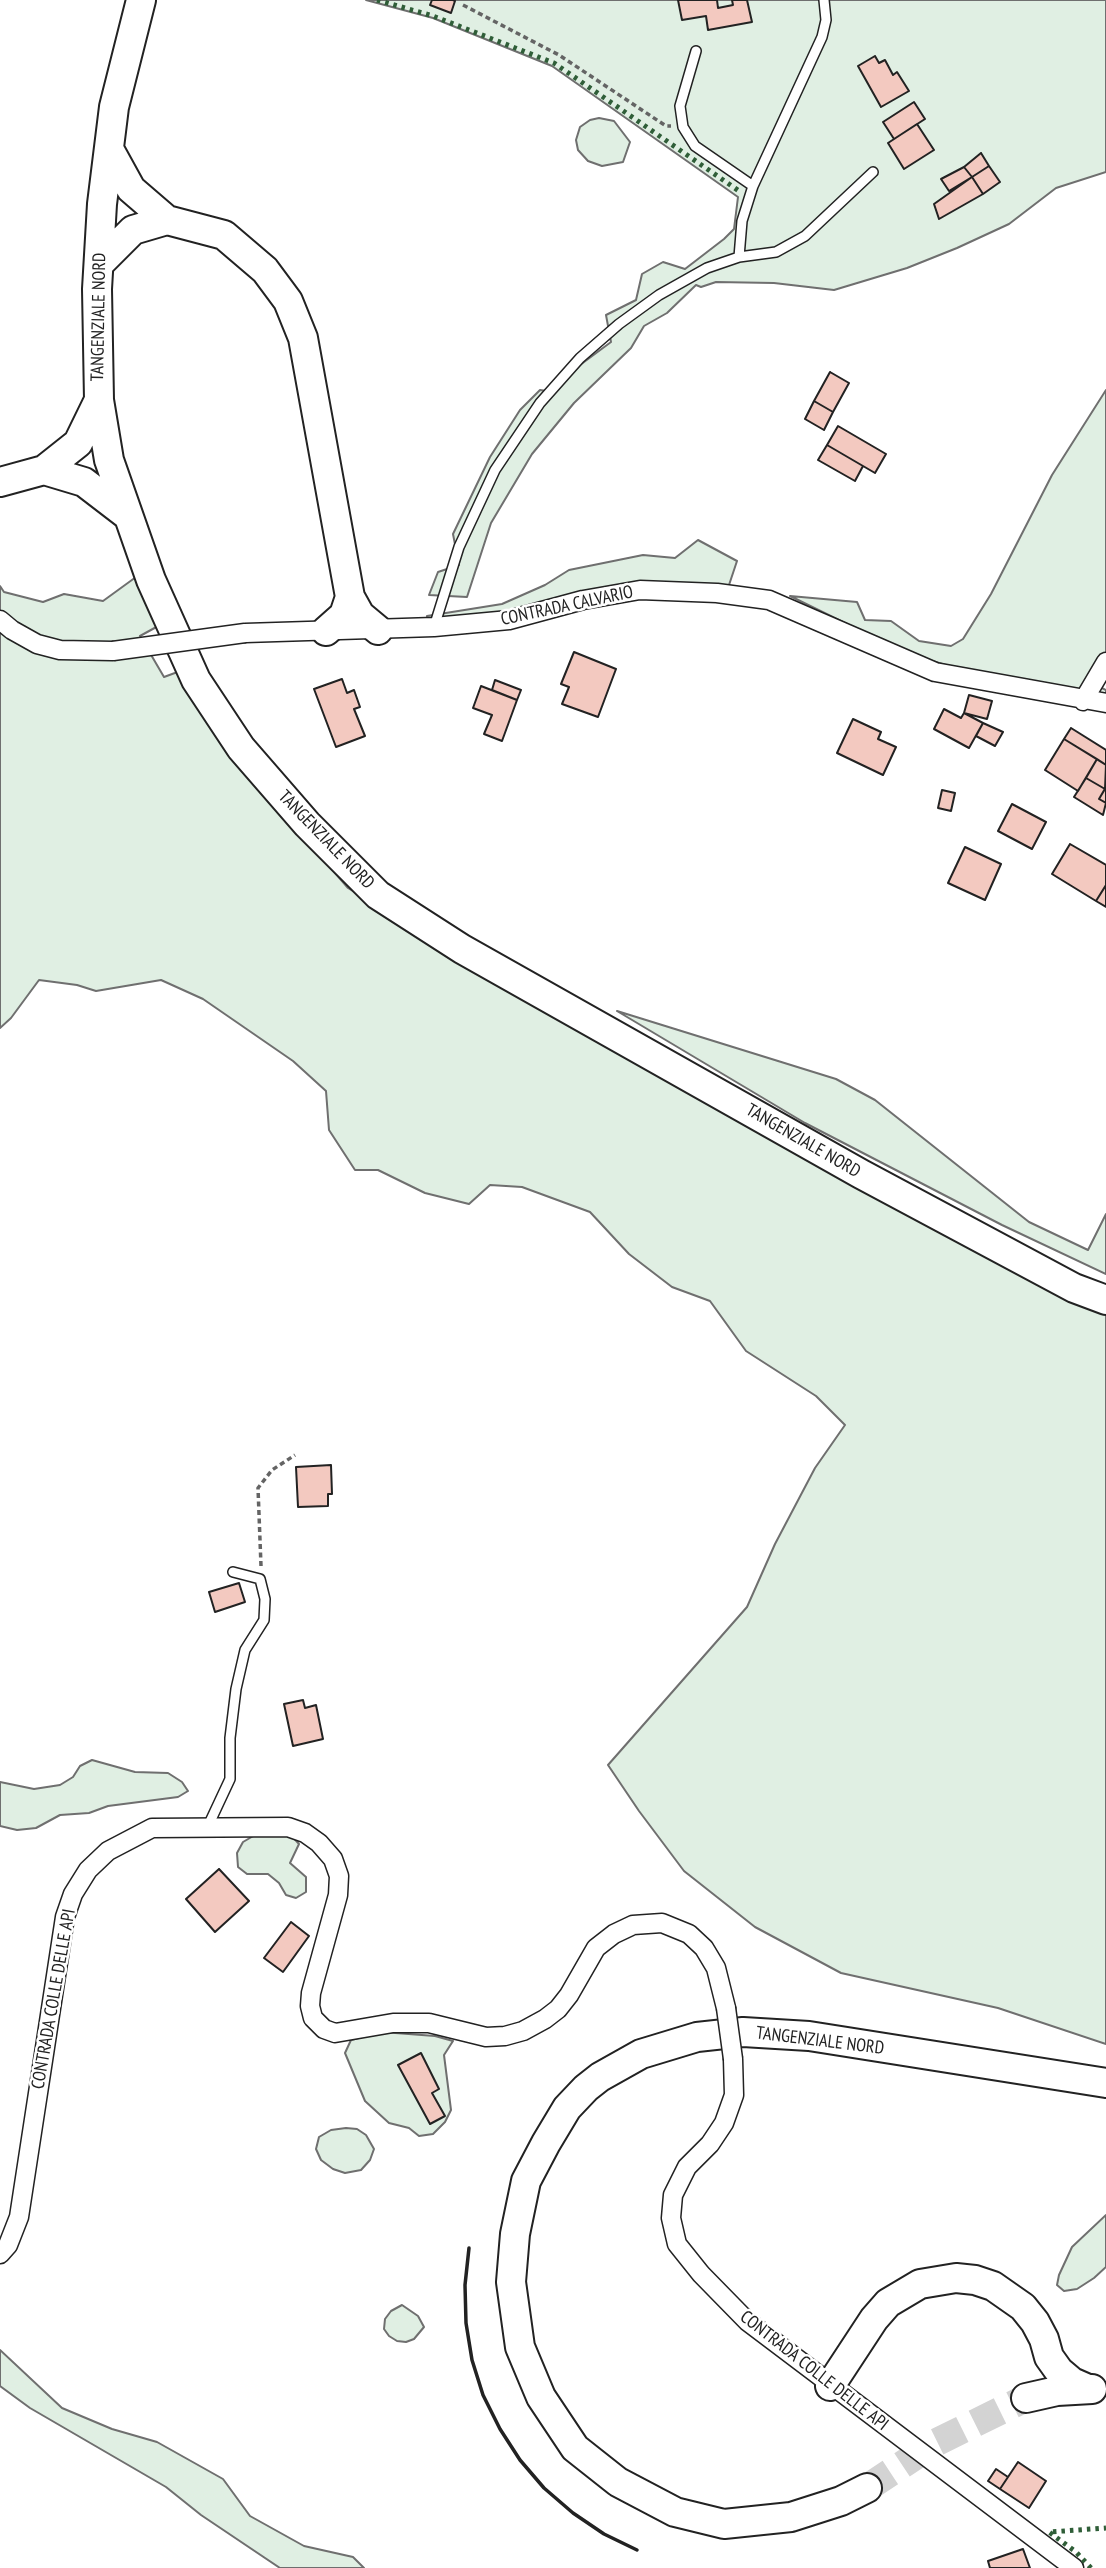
<!DOCTYPE html>
<html>
<head>
<meta charset="utf-8">
<style>
  body { margin:0 }
  canvas { display:block; background:#fff }
</style>
</head>
<body>
<canvas width="1106" height="2568"></canvas>
<script>
const ctx = document.querySelector('canvas').getContext('2d');
ctx.lineJoin = 'round';
function fillPath(path, color) {
  ctx.fillStyle = color;
  ctx.fill(path, 'evenodd');
}
function toPath(rows) {
  const path = new Path2D();
  for (const r of rows) {
    path.moveTo(r[0], r[1]);
    for (let i = 2; i < r.length; i += 2) path.lineTo(r[i], r[i + 1]);
  }
  return path;
}
function trace(path, color, width, dash) {
  ctx.strokeStyle = color;
  ctx.lineWidth = width;
  ctx.lineCap = dash ? 'butt' : 'round';
  ctx.setLineDash(dash || []);
  ctx.stroke(path);
}
function label(font, color, halo, rows, align = 'center') {
  ctx.font = font + ' "PT Sans Narrow",sans-serif';
  ctx.lineWidth = 5;
  ctx.setLineDash([]);
  ctx.textBaseline = 'middle';
  ctx.strokeStyle = halo;
  ctx.fillStyle = color;
  for (const [text, x, y, turn = 0] of rows) {
    ctx.save();
    ctx.translate(x, y);
    ctx.rotate((+turn || 0) * Math.PI / 180);
    ctx.textAlign = isNaN(turn) ? turn : align;
    if (halo) ctx.strokeText(text, 0, 0);
    ctx.fillText(text, 0, 0);
    ctx.restore();
  }
}
const green = toPath([
  [366,0,1106,0,1106,172,1056,188,1009,224,957,248,907,268,834,290,774,283,716,282,701,287,696,285,667,313,644,326,631,348,574,403,532,454,491,523,467,597,429,595,438,572,459,565,453,534,490,457,520,410,540,390,554,392,580,365,611,342,606,315,636,300,642,274,663,262,685,269,724,239,734,229,738,197,552,66,433,18,366,0],
  [599,118,614,121,630,142,623,162,602,166,588,161,578,150,576,140,580,127,590,120,599,118],
  [1106,390,1106,679,1100,687,1106,690,1106,699,982,676,906,653,790,596,857,602,865,620,891,621,919,641,951,646,963,639,991,594,1052,475,1106,390],
  [698,540,737,561,728,588,428,623,427,616,502,604,545,585,569,570,643,555,675,558,698,540],
  [136,577,160,625,140,636,164,677,183,670,287,817,348,888,515,990,1066,1297,1106,1314,1106,2044,998,2008,841,1973,755,1927,684,1871,639,1811,608,1765,747,1607,775,1544,815,1468,845,1425,816,1396,746,1351,710,1301,672,1287,629,1254,590,1212,522,1187,490,1185,469,1204,425,1193,378,1170,355,1170,329,1130,326,1091,293,1061,203,999,161,980,96,991,77,985,39,980,11,1018,0,1028,0,586,4,592,43,602,64,594,103,601,136,577],
  [617,1011,836,1079,875,1100,1029,1222,1088,1250,1106,1214,1106,1274,1002,1225,805,1123,617,1011],
  [92,1760,135,1772,168,1773,182,1782,188,1791,178,1797,108,1806,89,1813,60,1815,36,1828,17,1830,0,1826,0,1782,34,1789,60,1785,73,1777,80,1766,92,1760],
  [289,1833,299,1844,290,1863,306,1877,306,1892,296,1898,286,1895,279,1883,268,1874,247,1874,238,1867,237,1853,243,1842,255,1835,289,1833],
  [382,2032,435,2036,453,2041,444,2055,451,2110,445,2122,433,2134,419,2136,409,2128,389,2123,365,2101,345,2053,351,2040,382,2032],
  [346,2128,357,2129,366,2135,374,2149,370,2160,361,2170,345,2173,333,2169,321,2160,316,2149,319,2137,331,2130,346,2128],
  [1106,2215,1106,2267,1094,2278,1077,2289,1064,2291,1057,2285,1059,2275,1072,2247,1106,2215],
  [402,2305,418,2316,424,2327,414,2339,406,2342,397,2341,389,2336,384,2329,385,2319,391,2311,402,2305],
  [0,2350,62,2408,112,2429,157,2442,223,2479,250,2516,304,2546,353,2557,364,2568,280,2568,201,2515,166,2487,30,2408,0,2386,0,2350]
]);
const building = toPath([
  [432,0,453,0,455,1,451,13,430,5,432,0],
  [678,0,717,0,718,8,733,5,732,0,747,0,752,22,708,30,706,16,682,20,678,0],
  [875,56,879,63,885,60,893,75,897,72,909,91,881,107,858,66,875,56],
  [914,102,925,119,894,139,883,122,914,102],
  [917,124,934,150,904,169,888,143,917,124],
  [981,153,989,166,972,177,964,167,981,153],
  [989,166,1000,182,983,194,972,177,989,166],
  [964,167,972,177,949,191,941,179,964,167],
  [972,177,983,194,939,219,934,204,972,177],
  [830,372,849,383,833,412,814,401,830,372],
  [814,401,833,412,824,430,805,419,814,401],
  [838,426,886,454,875,473,827,445,838,426],
  [827,445,863,466,855,481,818,460,827,445],
  [574,652,616,669,598,717,562,704,569,687,561,684,574,652],
  [342,679,347,693,354,690,360,707,354,709,365,736,336,747,314,689,342,679],
  [495,680,521,690,517,700,492,690,495,680],
  [481,686,517,700,502,741,484,734,492,715,473,708,481,686],
  [969,695,992,701,987,719,964,713,969,695],
  [944,709,961,718,964,713,983,723,969,748,934,729,944,709],
  [853,719,881,732,878,739,896,747,883,775,837,753,853,719],
  [983,723,1003,732,995,746,976,736,983,723],
  [1071,728,1106,750,1106,765,1064,739,1071,728],
  [1064,739,1097,759,1078,791,1045,770,1064,739],
  [1097,759,1106,765,1105,789,1086,778,1097,759],
  [1086,778,1105,789,1099,799,1106,803,1103,815,1074,797,1086,778],
  [1106,787,1106,803,1099,799,1106,787],
  [942,790,955,793,951,811,938,808,942,790],
  [1012,804,1046,822,1032,849,998,831,1012,804],
  [1070,844,1106,865,1106,885,1096,901,1052,874,1070,844],
  [965,847,1001,864,985,900,948,883,965,847],
  [1106,885,1106,907,1096,901,1106,885],
  [331,1465,332,1494,328,1494,328,1506,298,1507,296,1467,331,1465],
  [239,1583,245,1602,215,1612,209,1592,239,1583],
  [303,1700,305,1708,316,1705,323,1739,293,1746,284,1704,303,1700],
  [219,1869,249,1901,215,1932,186,1899,219,1869],
  [291,1922,309,1936,283,1972,264,1958,291,1922],
  [421,2053,439,2089,432,2093,445,2116,430,2124,398,2065,421,2053],
  [1018,2462,1046,2481,1029,2508,1000,2489,1018,2462],
  [996,2469,1008,2477,1000,2489,988,2481,996,2469],
  [1023,2549,1030,2568,990,2568,988,2561,1023,2549]
]);
const primaryTunnel = toPath([
  [867,2488,935,2443,1026,2398]
]);
const path = toPath([
  [463,5,559,55,666,126,671,126],
  [261,1566,258,1488,272,1470,295,1455]
]);
const service = toPath([
  [696,51,680,106,683,127,695,146,753,186,822,37,826,20,824,0],
  [739,257,742,221,753,186],
  [434,627,459,547,495,470,540,403,580,358,619,324,659,295,707,268,739,257,776,252,805,236,873,172],
  [208,1826,230,1779,230,1738,236,1689,245,1650,264,1620,265,1599,260,1579,233,1572]
]);
const minor = toPath([
  [0,620,12,630,37,644,60,650,113,651],
  [245,633,434,627,509,620,583,600,640,590,717,593,769,600,935,672,1106,703],
  [1083,701,1106,662],
  [733,2059,734,2095,724,2123,710,2144,687,2167,673,2195,671,2218,677,2244,701,2274,747,2321,1074,2568],
  [0,2254,8,2245,19,2217,65,1917,73,1894,88,1870,108,1851,152,1828,288,1827,305,1833,319,1843,333,1859,339,1876,338,1895,311,1993,310,2006,313,2018,324,2029,335,2033,393,2023,429,2023,486,2037,505,2036,523,2031,545,2019,558,2009,569,1995,596,1948,614,1934,633,1925,662,1923,689,1934,704,1948,716,1968,726,2008]
]);
const primary = toPath([
  [141,0,114,107,102,204,97,289,99,400,109,460,151,580,196,680,241,748,307,824,378,895,462,949,861,1174,1074,1288,1106,1300],
  [109,149,131,189,167,220,224,235,265,270,288,301,303,338,350,597,360,615,378,630],
  [99,264,133,230,167,220],
  [44,470,84,482,127,515],
  [0,482,44,470,78,443,99,400],
  [326,631,344,615,350,597],
  [830,2386,874,2319,888,2303,920,2284,956,2278,975,2280,993,2286,1023,2307,1035,2322,1044,2339,1049,2357,1059,2371,1072,2382,1088,2389],
  [1026,2398,1057,2391,1092,2389],
  [867,2488,841,2501,791,2517,724,2524,675,2512,618,2482,575,2448,541,2397,520,2347,511,2282,515,2234,526,2181,546,2143,567,2108,586,2088,600,2077,641,2054,697,2037,743,2032,809,2036,1106,2083]
]);
const minorBridge = toPath([
  [113,651,245,633],
  [726,2008,733,2059]
]);
const hedge = toPath([
  [377,0,433,16,554,63,739,191],
  [1091,2568,1076,2552,1049,2532,1106,2528]
]);
const wall = toPath([
  [469,2248,465,2285,466,2323,472,2360,483,2395,500,2429,520,2460,544,2488,573,2513,604,2534,637,2550]
]);
const streetNames = [
  ["TANGENZIALE NORD",99,317,-89],
  ["CONTRADA CALVARIO",567,606,-12],
  ["TANGENZIALE NORD",326,840,46],
  ["TANGENZIALE NORD",803,1141,30],
  ["CONTRADA COLLE DELLE API",54,1999,-80],
  ["TANGENZIALE NORD",820,2041,7],
  ["CONTRADA COLLE DELLE API",814,2371,38]
];
fillPath(green, '#e0efe3');
trace(green, '#6f6f6f', 2);
fillPath(building, '#f3c9c0');
trace(building, '#222', 2);
trace(primaryTunnel, '#d3d3d3', 28, [28, 14]);
trace(service, '#222', 12);
trace(minor, '#222', 21);
trace(primary, '#222', 32);
trace(path, '#646464', 3.5, [5, 3.5]);
trace(service, '#fff', 9);
trace(minor, '#fff', 18);
trace(primary, '#fff', 28);
trace(minorBridge, '#222', 21, []);
trace(minorBridge, '#fff', 18);
trace(hedge, '#2f5e38', 5, [3.5, 5]);
trace(wall, '#222', 3.5);
label('18px', '#222', '#fff', streetNames);
</script>
</body>
</html>
